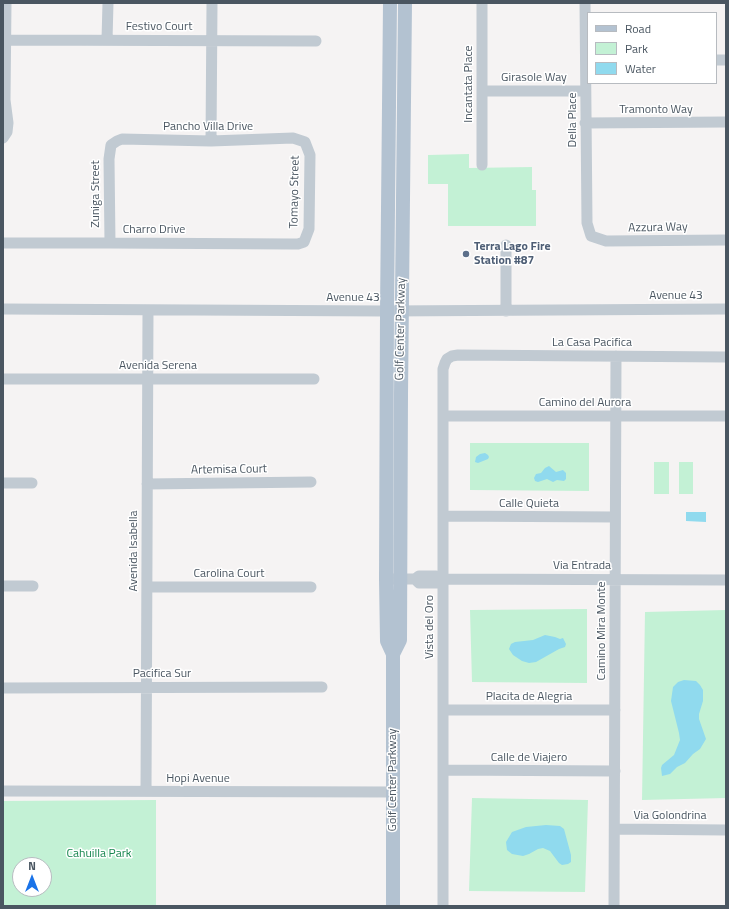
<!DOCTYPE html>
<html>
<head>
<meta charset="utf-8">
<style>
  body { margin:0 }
  #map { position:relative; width:729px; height:909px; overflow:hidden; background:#f5f3f3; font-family:"Titillium Web",sans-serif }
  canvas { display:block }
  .frame { position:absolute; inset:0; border:4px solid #4a5661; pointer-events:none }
  .legend { position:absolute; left:587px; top:12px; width:130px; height:72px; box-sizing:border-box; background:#fff; border:1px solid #b7bbc0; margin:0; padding:5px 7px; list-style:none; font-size:12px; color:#4a5661 }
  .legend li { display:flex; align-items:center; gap:8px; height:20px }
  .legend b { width:20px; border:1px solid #b7bbc0 }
  .north { position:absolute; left:12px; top:857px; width:40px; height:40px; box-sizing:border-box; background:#fff; border:1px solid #b7bbc0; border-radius:50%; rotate:0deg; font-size:11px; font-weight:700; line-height:16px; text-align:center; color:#4a5661 }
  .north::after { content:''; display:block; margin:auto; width:14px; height:18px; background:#1a73e8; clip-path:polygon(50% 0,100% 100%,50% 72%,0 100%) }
</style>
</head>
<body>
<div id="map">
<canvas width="729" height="909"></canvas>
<div class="frame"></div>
<ul class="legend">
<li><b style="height:5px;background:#b3c2d1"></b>Road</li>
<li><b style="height:11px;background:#c3f1d5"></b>Park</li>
<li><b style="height:11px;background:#90daee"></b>Water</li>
</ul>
<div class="north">N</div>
</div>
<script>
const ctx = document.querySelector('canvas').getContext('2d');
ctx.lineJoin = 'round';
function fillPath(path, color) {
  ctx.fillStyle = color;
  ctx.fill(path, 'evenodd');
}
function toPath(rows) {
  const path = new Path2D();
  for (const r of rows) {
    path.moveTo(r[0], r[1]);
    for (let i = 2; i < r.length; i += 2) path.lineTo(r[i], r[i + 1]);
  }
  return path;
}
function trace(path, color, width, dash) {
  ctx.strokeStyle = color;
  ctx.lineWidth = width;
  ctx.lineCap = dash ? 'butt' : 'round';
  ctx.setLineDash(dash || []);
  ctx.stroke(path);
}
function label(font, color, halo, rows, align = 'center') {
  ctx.font = font + ' "Titillium Web",sans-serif';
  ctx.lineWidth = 3;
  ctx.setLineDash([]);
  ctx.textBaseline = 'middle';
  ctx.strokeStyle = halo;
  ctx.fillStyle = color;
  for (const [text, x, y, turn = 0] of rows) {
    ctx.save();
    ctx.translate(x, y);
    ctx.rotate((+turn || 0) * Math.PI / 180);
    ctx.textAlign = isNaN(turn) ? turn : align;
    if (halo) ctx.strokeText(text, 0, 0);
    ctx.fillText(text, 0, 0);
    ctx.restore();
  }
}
const green = toPath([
  [469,154,469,168,532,167,532,190,536,190,536,226,448,226,448,184,428,184,428,155],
  [470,443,589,443,589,491,470,490],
  [654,462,669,462,669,494,654,494],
  [679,462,693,462,693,494,679,494],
  [587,609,587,683,472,682,470,610],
  [726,610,726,798,642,800,645,612],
  [472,798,588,800,585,892,469,891],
  [156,800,156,906,3,906,3,801],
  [20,865,44,865,44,889,20,889]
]);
const water = toPath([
  [485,453,488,455,489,457,488,459,478,463,475,462,476,457,480,454],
  [549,466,556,472,563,470,566,473,566,479,564,481,557,480,553,482,547,479,538,482,535,481,534,478,536,474,541,473,545,468],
  [686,512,706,512,706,522,686,521],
  [545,635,555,637,560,639,563,638,566,644,565,647,559,649,536,662,529,663,522,661,513,655,509,649,511,644,515,642,533,640],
  [684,680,696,681,700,685,703,690,703,701,699,714,699,719,706,739,700,749,693,754,685,763,677,767,670,774,662,776,661,768,662,765,674,755,680,740,679,733,671,701,673,687,678,682],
  [546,825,560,826,564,829,571,855,571,862,568,864,562,865,559,863,550,851,543,848,538,849,529,854,523,856,512,854,507,850,506,842,512,832,526,827]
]);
const minor = toPath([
  [585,3,587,223,591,236,606,241,726,240],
  [3,40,316,41],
  [107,40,108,3],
  [716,60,726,60],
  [482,91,585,91],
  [585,123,726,122],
  [3,138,7,132,8,123,5,100,6,3],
  [211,141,212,3],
  [482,165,482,3],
  [3,243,110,243,292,244,298,244,304,242,309,229,310,155,305,142,293,138,211,141,122,139,117,141,111,145,109,159,110,243],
  [506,245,506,311],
  [3,309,387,311,726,309],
  [3,379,314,379],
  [444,416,726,416],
  [3,483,32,483],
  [147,484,311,482],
  [443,516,615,517],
  [392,579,415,579,419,576,436,576,437,579,436,583,419,583,415,579],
  [437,579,726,580],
  [3,586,33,586],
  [147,587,311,587],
  [3,688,322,687],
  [444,710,615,710],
  [443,770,615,771],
  [3,791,393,792],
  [146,791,148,310],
  [615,829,726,830],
  [443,906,443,369,445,363,447,359,452,356,458,355,726,357],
  [614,906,616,356]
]);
const major = toPath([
  [390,3,387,311,386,579,387,641,393,654],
  [393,906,393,654,400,640,401,394,405,3]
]);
const markers = [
  [466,254,4,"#5c6f8a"]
];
const streetNames = [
  ["Festivo Court",159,27],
  ["Girasole Way",534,78],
  ["Incantata Place",469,84,-90],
  ["Tramonto Way",656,110],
  ["Della Place",573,120,-90],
  ["Pancho Villa Drive",208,127],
  ["Tomayo Street",295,192,-89],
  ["Zuniga Street",96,194,-90],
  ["Azzura Way",658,228,-1],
  ["Charro Drive",154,230],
  ["Avenue 43",676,296],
  ["Avenue 43",353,298],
  ["Golf Center Parkway",401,329,-89],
  ["La Casa Pacifica",592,343],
  ["Avenida Serena",158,366],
  ["Camino del Aurora",585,403],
  ["Artemisa Court",229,470,-1],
  ["Calle Quieta",529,504],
  ["Avenida Isabella",134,551,-90],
  ["Via Entrada",582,566],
  ["Carolina Court",229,574],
  ["Vista del Oro",430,627,-90],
  ["Camino Mira Monte",602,631,-90],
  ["Pacifica Sur",162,674],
  ["Placita de Alegria",529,697],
  ["Calle de Viajero",529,758],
  ["Hopi Avenue",198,779],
  ["Golf Center Parkway",393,780,-90],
  ["Via Golondrina",670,816]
];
const serviceNames = [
  ["Terra Lago Fire",474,247],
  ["Station #87",474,261]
];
const parkNames = [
  ["Cahuilla Park",99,854]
];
fillPath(green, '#c3f1d5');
fillPath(water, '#90daee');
trace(minor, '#c1cad2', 11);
trace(major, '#b3c2d1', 14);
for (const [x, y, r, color] of markers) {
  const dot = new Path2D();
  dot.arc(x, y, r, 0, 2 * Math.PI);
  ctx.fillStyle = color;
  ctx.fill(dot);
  trace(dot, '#fff', 1.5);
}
label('12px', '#4a5661', '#fff', streetNames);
label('bold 12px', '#4e5e75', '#fff', serviceNames, 'left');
label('12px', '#17864f', '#fff', parkNames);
</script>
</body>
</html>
